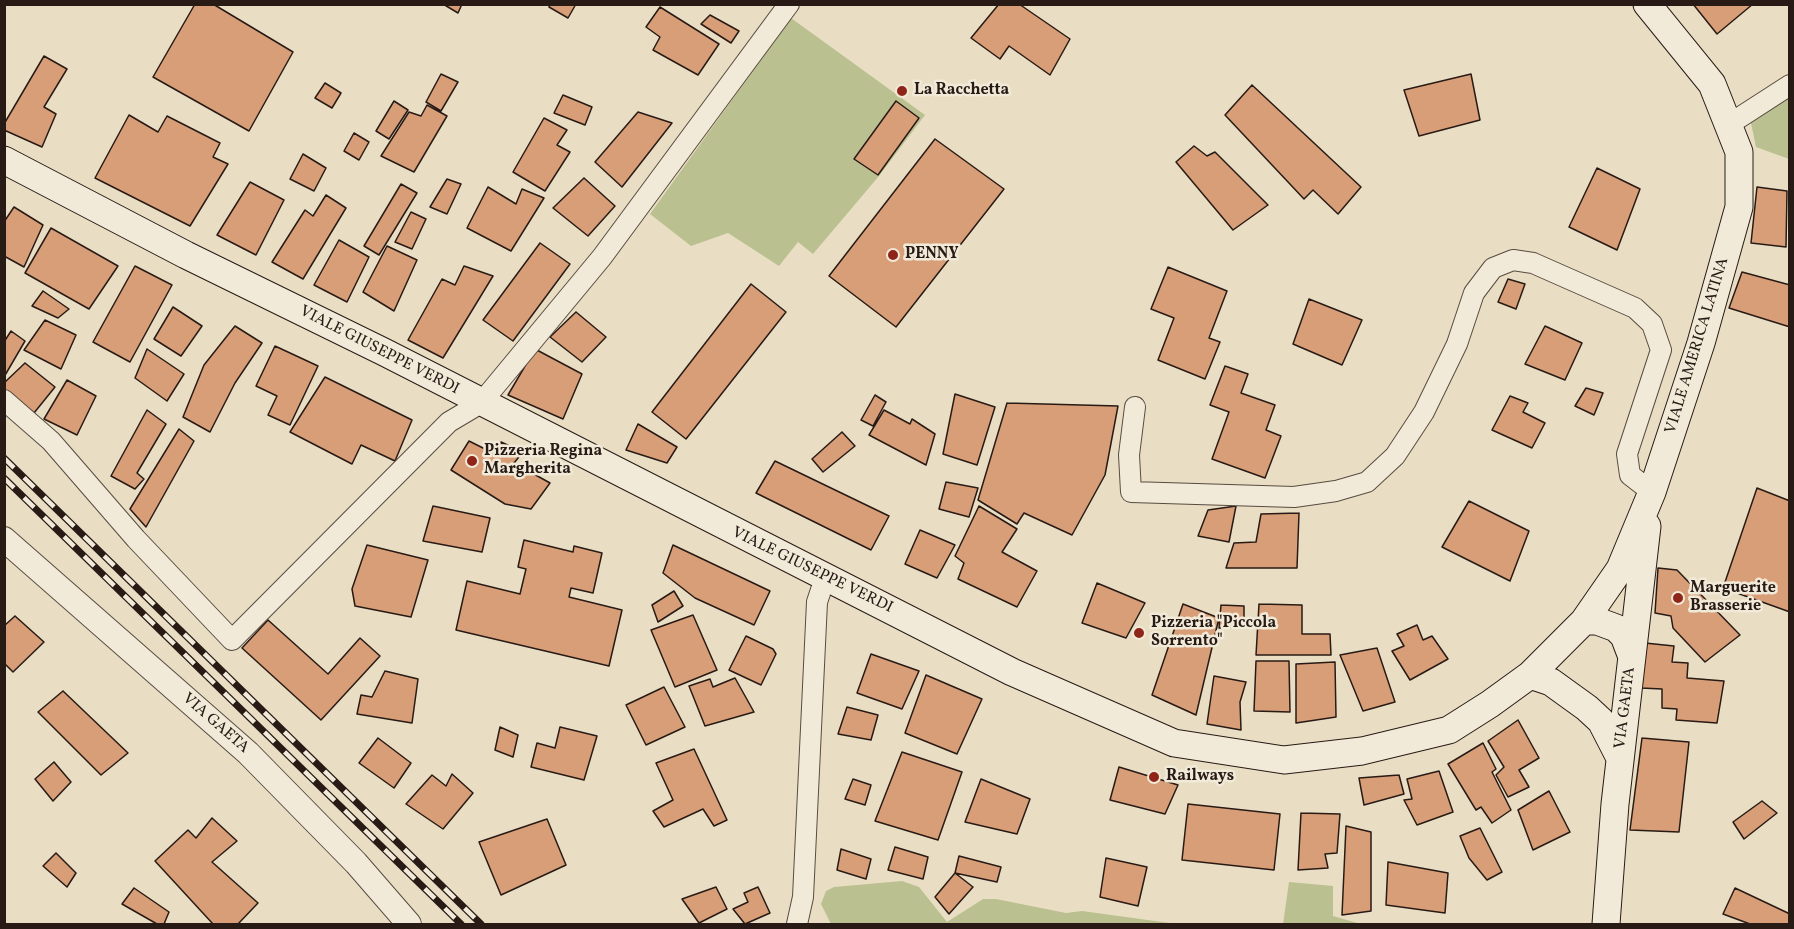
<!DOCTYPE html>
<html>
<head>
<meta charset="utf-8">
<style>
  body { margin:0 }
  #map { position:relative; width:1794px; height:929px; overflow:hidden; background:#e9dec3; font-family:Vollkorn,serif }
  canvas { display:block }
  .frame { position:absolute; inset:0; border:6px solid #281a15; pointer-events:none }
</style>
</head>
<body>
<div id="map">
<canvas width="1794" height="929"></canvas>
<div class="frame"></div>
</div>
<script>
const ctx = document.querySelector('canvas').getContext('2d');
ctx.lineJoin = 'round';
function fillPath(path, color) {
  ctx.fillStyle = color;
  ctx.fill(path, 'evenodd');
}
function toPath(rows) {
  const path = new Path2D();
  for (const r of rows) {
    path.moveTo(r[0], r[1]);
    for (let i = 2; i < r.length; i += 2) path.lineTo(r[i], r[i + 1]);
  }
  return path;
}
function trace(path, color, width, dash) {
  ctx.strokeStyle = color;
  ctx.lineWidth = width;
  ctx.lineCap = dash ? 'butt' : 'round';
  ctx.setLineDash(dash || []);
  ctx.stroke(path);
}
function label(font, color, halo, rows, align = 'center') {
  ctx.font = font + ' Vollkorn,serif';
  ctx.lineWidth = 5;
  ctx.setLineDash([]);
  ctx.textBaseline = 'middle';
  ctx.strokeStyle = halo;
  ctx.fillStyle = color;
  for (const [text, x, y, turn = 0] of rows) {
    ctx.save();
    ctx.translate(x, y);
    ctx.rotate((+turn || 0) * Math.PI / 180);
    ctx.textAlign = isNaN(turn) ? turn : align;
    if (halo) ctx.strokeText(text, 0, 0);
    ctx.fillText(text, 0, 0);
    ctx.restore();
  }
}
const green = toPath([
  [791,18,925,115,879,176,813,254,798,242,779,266,728,233,691,246,650,214],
  [1789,98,1789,159,1756,147,1751,123],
  [902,881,919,887,947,922,983,899,996,899,1066,913,1082,911,1177,924,831,924,821,904,826,891,834,887],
  [1289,882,1333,886,1333,916,1361,924,1283,924]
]);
const building = toPath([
  [195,4,213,4,293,52,249,131,153,77,195,4],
  [443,4,462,4,458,13,443,4],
  [550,4,576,4,568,18,549,7,550,4],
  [999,4,1019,4,1070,39,1050,75,1009,46,1000,59,971,38,999,4],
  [1693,4,1753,4,1717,34,1693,4],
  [660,7,719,44,698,75,653,50,660,37,646,27,660,7],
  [710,15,739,31,731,43,701,24,710,15],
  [44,56,67,69,44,107,56,114,42,147,4,130,4,124,44,56],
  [441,74,458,82,441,111,426,102,441,74],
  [1471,74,1480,120,1419,136,1404,90,1471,74],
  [325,83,341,93,332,108,315,98,325,83],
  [1252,85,1361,187,1338,214,1313,190,1304,199,1225,115,1252,85],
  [563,95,592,107,585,125,554,113,563,95],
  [394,101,408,110,389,139,376,131,394,101],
  [896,101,919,118,878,175,854,159,896,101],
  [427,105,447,116,414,172,381,156,409,112,421,116,427,105],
  [638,112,672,123,622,187,595,162,638,112],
  [129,115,158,132,167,116,220,143,213,157,228,164,190,226,95,178,129,115],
  [544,118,567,130,557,145,570,152,545,191,513,172,544,118],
  [354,133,369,142,359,160,344,151,354,133],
  [935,139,1004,189,896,327,829,276,935,139],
  [1194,146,1207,156,1215,152,1268,205,1233,230,1176,162,1194,146],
  [303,154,326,168,314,191,290,179,303,154],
  [1597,168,1640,189,1617,250,1569,227,1597,168],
  [584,178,615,206,588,236,553,208,584,178],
  [447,179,461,184,447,214,430,207,447,179],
  [250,182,284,200,256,255,217,235,250,182],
  [401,184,417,193,379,255,364,246,401,184],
  [488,187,516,204,522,189,544,198,511,251,467,228,488,187],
  [1757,187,1787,191,1786,247,1751,243,1757,187],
  [326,195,346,208,303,279,272,262,305,210,313,216,326,195],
  [14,207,43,225,24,267,4,256,4,222,14,207],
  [411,212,426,219,412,249,395,242,411,212],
  [51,228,118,266,89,309,25,273,51,228],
  [339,240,369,257,347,302,314,285,339,240],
  [540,243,570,264,513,341,483,320,540,243],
  [387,246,417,260,394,311,363,292,387,246],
  [135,266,172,285,130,362,93,342,135,266],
  [464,266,493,276,443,358,408,340,442,279,455,285,464,266],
  [1168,267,1227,291,1209,338,1220,342,1205,379,1158,360,1174,318,1151,309,1168,267],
  [1742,272,1790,285,1790,327,1729,308,1742,272],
  [1508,279,1525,284,1516,309,1498,302,1508,279],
  [751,284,786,312,686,439,652,412,751,284],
  [43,291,69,309,58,318,32,306,43,291],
  [1309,299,1362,320,1342,365,1293,344,1309,299],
  [173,307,202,326,181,356,154,339,173,307],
  [576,312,606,337,582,362,550,337,576,312],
  [45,320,76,335,61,369,24,350,45,320],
  [235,326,262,343,235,383,210,432,183,417,204,365,235,326],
  [1545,326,1582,343,1565,380,1525,364,1545,326],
  [11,331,25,341,4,377,4,342,11,331],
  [275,346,318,366,290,425,268,415,277,396,256,386,275,346],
  [147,349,184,374,167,401,135,378,147,349],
  [535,349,582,374,563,419,508,395,535,349],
  [25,363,55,387,34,413,4,389,4,383,25,363],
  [1225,366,1248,374,1241,393,1275,405,1266,430,1281,436,1265,478,1212,459,1229,412,1210,405,1225,366],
  [325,377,412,420,395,461,361,445,352,464,290,432,325,377],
  [67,380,96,396,77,435,44,419,67,380],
  [1586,388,1603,393,1594,415,1575,406,1586,388],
  [955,394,995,407,977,465,943,454,955,394],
  [875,395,886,402,873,426,861,420,875,395],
  [1510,396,1528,403,1523,412,1545,423,1532,448,1492,430,1510,396],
  [1007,403,1118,406,1105,475,1072,535,1024,513,1017,524,978,500,1007,403],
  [147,410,166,424,137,473,144,479,135,489,111,476,147,410],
  [884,410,910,424,912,419,935,434,926,465,869,435,884,410],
  [638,424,677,447,667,463,626,450,638,424],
  [179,429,194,441,146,527,130,509,179,429],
  [842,432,855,446,823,472,812,459,842,432],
  [469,441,495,454,501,442,523,452,514,463,550,483,531,509,505,504,451,470,469,441],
  [775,461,889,516,871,550,756,493,775,461],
  [946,482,978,488,969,517,939,509,946,482],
  [1757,488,1790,501,1790,612,1723,588,1757,488],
  [1469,501,1529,531,1510,581,1442,547,1469,501],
  [433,506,490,518,482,552,423,541,433,506],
  [979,506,1017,529,1002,552,1037,571,1017,607,958,579,964,563,955,556,979,506],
  [1236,506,1229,542,1198,536,1208,510,1236,506],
  [1299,513,1297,568,1226,568,1234,543,1256,542,1261,514,1299,513],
  [920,530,955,545,937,578,905,564,920,530],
  [524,540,573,552,574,546,602,553,593,593,571,588,569,597,622,610,609,666,456,630,467,581,520,594,526,569,518,567,524,540],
  [367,545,428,560,411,617,355,606,352,589,367,545],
  [673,545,770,591,754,625,695,598,663,573,673,545],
  [1658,568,1677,570,1740,635,1705,662,1673,628,1671,616,1655,613,1658,568],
  [1097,583,1145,603,1126,638,1082,623,1097,583],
  [674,591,683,606,658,622,652,605,674,591],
  [1183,604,1219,618,1196,715,1152,695,1183,604],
  [1259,604,1302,605,1302,634,1330,634,1331,655,1256,655,1259,604],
  [1221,605,1244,606,1244,627,1219,628,1221,605],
  [693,615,717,670,675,687,651,630,693,615],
  [15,616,44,642,13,672,4,663,4,626,15,616],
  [268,620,328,674,360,638,380,656,321,720,242,648,268,620],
  [1417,625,1423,640,1432,636,1448,659,1410,680,1392,651,1404,646,1397,634,1417,625],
  [746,636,773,649,776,654,761,685,729,670,746,636],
  [1645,643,1674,646,1672,662,1688,663,1687,678,1724,681,1717,723,1676,720,1677,709,1662,708,1662,689,1641,688,1645,643],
  [1377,648,1395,702,1363,711,1340,655,1377,648],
  [871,654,919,671,902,709,857,693,871,654],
  [1256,661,1289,661,1290,712,1254,711,1256,661],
  [1335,662,1336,717,1296,723,1296,664,1335,662],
  [385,671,418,679,412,723,357,714,361,695,372,697,385,671],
  [926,675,982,699,957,754,905,733,926,675],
  [1214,676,1246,682,1240,702,1241,730,1207,724,1214,676],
  [735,678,754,712,705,726,689,686,710,679,713,687,735,678],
  [664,687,685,727,646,745,626,705,664,687],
  [63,691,128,753,101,775,38,712,63,691],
  [847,707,878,715,871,740,838,734,847,707],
  [1518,720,1539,758,1519,770,1529,787,1508,797,1496,775,1504,767,1488,741,1518,720],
  [500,727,518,735,513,757,495,750,500,727],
  [560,727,597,736,584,780,531,767,537,743,555,748,560,727],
  [378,738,411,763,394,788,359,763,378,738],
  [1642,738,1689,742,1679,832,1630,830,1642,738],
  [1483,743,1496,769,1492,772,1511,810,1492,823,1481,807,1476,810,1448,764,1483,743],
  [694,749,727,820,714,826,703,809,664,827,653,811,673,800,656,763,694,749],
  [902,752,962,772,938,840,875,821,902,752],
  [54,762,71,782,53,801,35,779,54,762],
  [1119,767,1178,785,1165,814,1110,800,1119,767],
  [1439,771,1453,812,1417,825,1404,800,1412,799,1407,779,1439,771],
  [452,774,473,793,443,829,406,804,432,775,446,786,452,774],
  [1399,775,1404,794,1364,805,1359,778,1399,775],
  [853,779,871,785,865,805,845,799,853,779],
  [981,779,1030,799,1017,834,965,822,981,779],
  [1549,791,1570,832,1533,850,1518,810,1549,791],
  [1762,801,1777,813,1744,839,1733,822,1762,801],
  [1188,804,1280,814,1274,870,1182,860,1188,804],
  [1301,813,1340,814,1337,853,1325,854,1328,868,1298,870,1301,813],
  [212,818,237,841,212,862,258,903,238,924,213,924,155,861,188,830,196,838,212,818],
  [547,819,566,865,501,895,479,842,547,819],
  [1346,826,1371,832,1371,911,1342,915,1346,826],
  [1480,828,1502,872,1487,880,1469,858,1460,836,1480,828],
  [895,847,928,857,923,879,888,870,895,847],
  [841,849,871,859,866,879,837,870,841,849],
  [56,853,76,873,67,887,43,866,56,853],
  [959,856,1001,867,997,882,955,873,959,856],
  [1106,858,1147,867,1138,906,1100,897,1106,858],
  [1388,862,1448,873,1445,913,1386,905,1388,862],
  [955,873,973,887,949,914,935,897,955,873],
  [716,887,727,909,699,923,682,899,716,887],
  [758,887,770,913,745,924,733,909,748,902,744,893,758,887],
  [134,888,169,912,164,924,157,924,122,904,134,888],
  [1735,888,1790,914,1790,924,1750,924,1723,914,1735,888]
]);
const minor = toPath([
  [1728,125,1790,85],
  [4,400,51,441,136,539,232,640,449,422,481,403,602,257,789,4],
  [1135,407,1129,455,1131,492,1294,497,1336,491,1367,482,1395,456,1424,412,1457,344,1474,293,1493,268,1513,260,1533,263,1635,308,1652,324,1661,350,1627,454,1630,475,1652,492],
  [797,924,803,897,817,602,825,578]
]);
const tertiary = toPath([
  [4,539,248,753,356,863,409,924]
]);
const secondary = toPath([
  [4,160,186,255,384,352,1012,672,1174,743,1284,760,1362,751,1449,730,1490,704,1530,675,1584,621,1620,569,1652,492,1701,343,1739,207,1739,152,1712,84,1647,4],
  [1584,621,1597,621,1616,628,1624,636,1632,657],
  [1530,675,1551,682,1587,708,1601,721,1620,758],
  [1606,924,1615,804,1647,526]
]);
const rail = toPath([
  [4,458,481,924],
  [4,478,461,924]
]);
const markers = [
  [902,91,6,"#8f2418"],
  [893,255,6,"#8f2418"],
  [472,461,6,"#8f2418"],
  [1678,598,6,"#8f2418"],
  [1139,633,6,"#8f2418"],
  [1154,777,6,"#8f2418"]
];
const poiNames = [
  ["La Racchetta",914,91],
  ["PENNY",905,255],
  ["Pizzeria Regina",484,452],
  ["Margherita",484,470],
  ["Marguerite",1690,589],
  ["Brasserie",1690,607],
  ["Pizzeria \"Piccola",1151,624],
  ["Sorrento\"",1151,642],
  ["Railways",1166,777]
];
const streetNames = [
  ["VIALE AMERICA LATINA",1698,346,-73],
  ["VIALE GIUSEPPE VERDI",379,351,27],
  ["VIALE GIUSEPPE VERDI",812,571,26],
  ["VIA GAETA",1626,708,-83],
  ["VIA GAETA",215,724,41]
];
fillPath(green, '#bbc090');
fillPath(building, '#d89e78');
trace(building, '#281a15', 1.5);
trace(minor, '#584b40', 22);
trace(tertiary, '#584b40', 26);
trace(secondary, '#281a15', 29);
trace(minor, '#f1ead8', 20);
trace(tertiary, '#f1ead8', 24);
trace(secondary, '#f1ead8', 27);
trace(rail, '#281a15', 7);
trace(rail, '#f1ead8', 4.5, [14]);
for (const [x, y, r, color] of markers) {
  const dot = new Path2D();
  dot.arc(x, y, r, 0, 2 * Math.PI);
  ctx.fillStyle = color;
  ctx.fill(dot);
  trace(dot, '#f1ead8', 2);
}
label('bold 16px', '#281a15', '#f1ead8', poiNames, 'left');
label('16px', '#281a15', '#f1ead8', streetNames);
</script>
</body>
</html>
